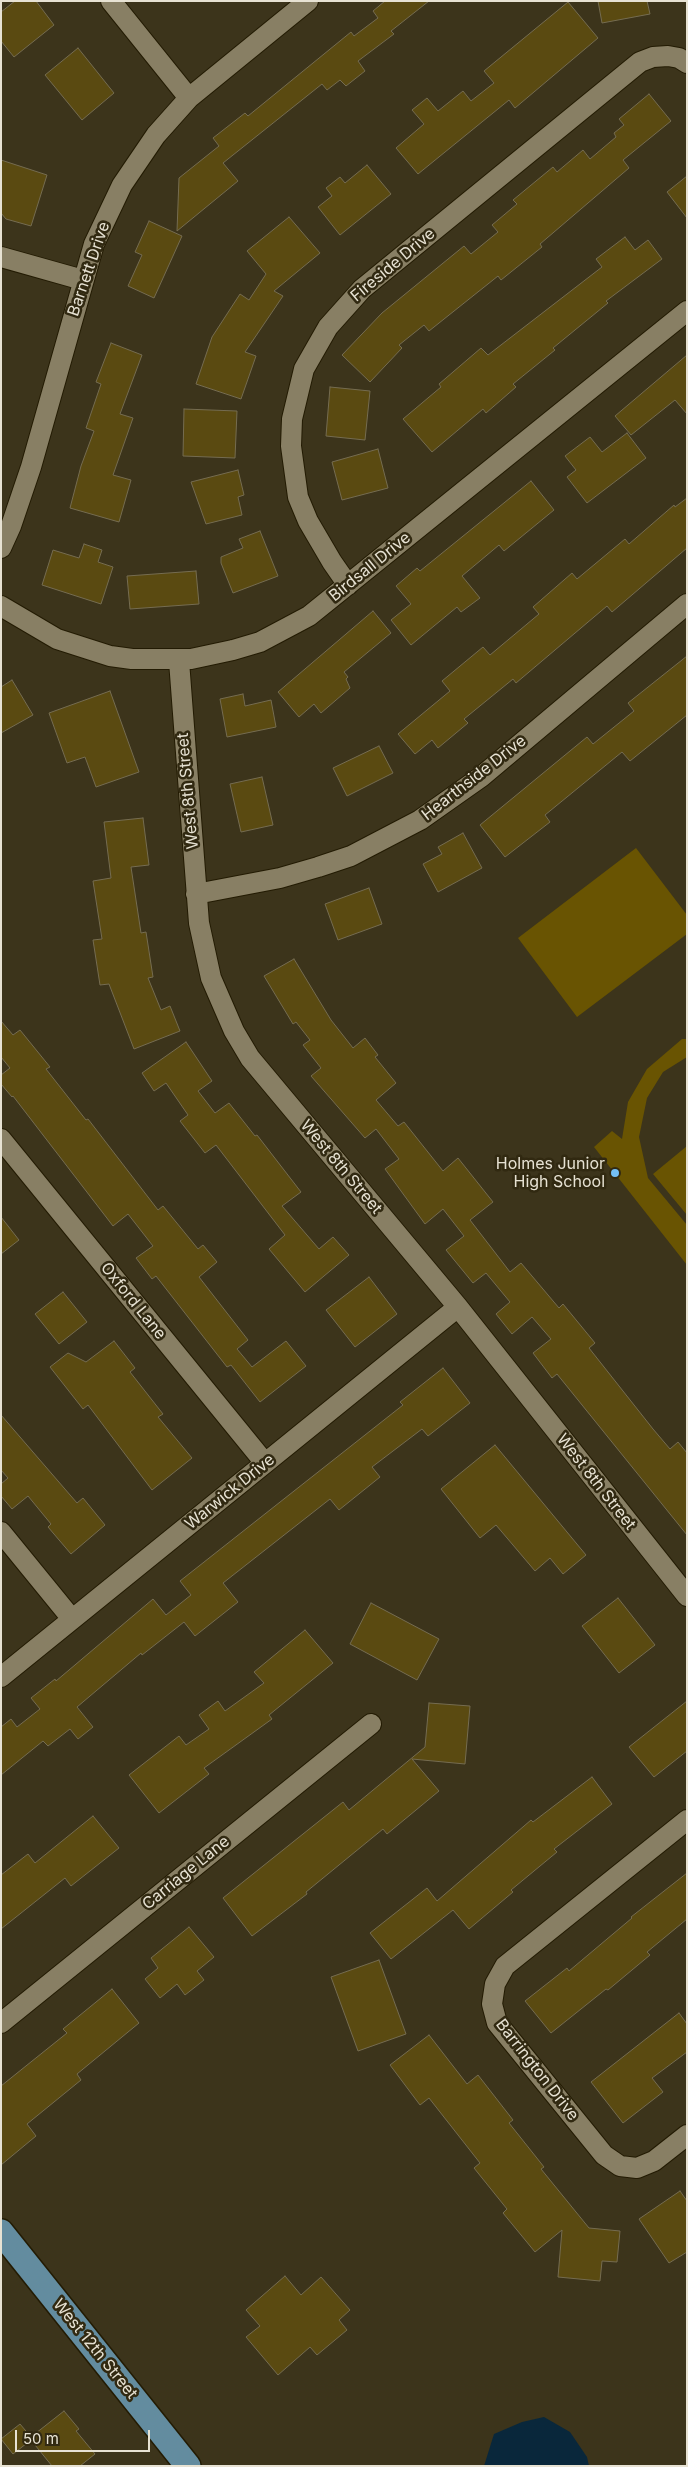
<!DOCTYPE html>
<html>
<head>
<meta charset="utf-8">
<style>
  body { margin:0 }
  #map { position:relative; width:688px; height:2467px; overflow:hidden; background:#3c341b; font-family:Inter,sans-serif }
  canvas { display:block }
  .frame { position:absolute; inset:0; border:2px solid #e7e2d3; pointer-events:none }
  .scale { position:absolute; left:15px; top:2430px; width:135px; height:22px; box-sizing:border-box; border:2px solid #e7e2d3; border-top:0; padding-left:6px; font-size:15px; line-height:18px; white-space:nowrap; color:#e7e2d3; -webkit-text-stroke:4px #312911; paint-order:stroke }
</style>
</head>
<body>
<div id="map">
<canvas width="688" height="2467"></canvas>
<div class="frame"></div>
<div class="scale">50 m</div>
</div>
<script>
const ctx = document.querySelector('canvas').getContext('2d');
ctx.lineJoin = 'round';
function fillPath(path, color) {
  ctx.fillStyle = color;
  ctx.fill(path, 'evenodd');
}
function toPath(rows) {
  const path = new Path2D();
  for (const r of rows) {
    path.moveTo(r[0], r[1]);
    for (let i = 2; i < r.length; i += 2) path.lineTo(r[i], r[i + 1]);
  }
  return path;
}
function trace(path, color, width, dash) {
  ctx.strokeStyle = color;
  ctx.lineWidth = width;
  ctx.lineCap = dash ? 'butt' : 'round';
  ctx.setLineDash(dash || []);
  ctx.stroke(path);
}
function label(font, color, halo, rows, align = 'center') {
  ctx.font = font + ' Inter,sans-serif';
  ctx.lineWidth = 5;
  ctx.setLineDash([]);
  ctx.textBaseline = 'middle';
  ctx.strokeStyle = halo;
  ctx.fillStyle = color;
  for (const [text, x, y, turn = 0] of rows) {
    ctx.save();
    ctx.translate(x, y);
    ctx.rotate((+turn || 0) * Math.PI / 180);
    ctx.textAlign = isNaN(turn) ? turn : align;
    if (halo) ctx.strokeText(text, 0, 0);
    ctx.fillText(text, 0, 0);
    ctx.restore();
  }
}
const green = toPath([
  [636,848,687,915,687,934,577,1017,518,938],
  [682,1039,687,1039,687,1057,663,1072,647,1098,639,1137,648,1178,687,1225,687,1265,594,1147,612,1131,622,1139,628,1102,647,1069],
  [687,1146,687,1215,653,1174]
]);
const water = toPath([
  [544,2417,570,2432,587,2457,589,2466,484,2466,494,2434,522,2422]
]);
const building = toPath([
  [15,1,36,1,54,25,14,57,1,41,1,12,15,1],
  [385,1,429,1,391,31,394,34,358,61,365,71,346,86,340,80,327,90,322,84,223,163,238,181,177,231,179,178,219,146,213,138,245,113,248,116,351,32,354,36,378,18,373,11,385,1],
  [598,1,647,1,650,14,602,23,598,1],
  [568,2,598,38,515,108,509,100,418,174,396,148,424,124,412,110,427,98,438,111,463,91,471,101,494,83,484,71,568,2],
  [78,48,114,93,82,120,45,75,78,48],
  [649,94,671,121,623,160,629,168,540,244,542,247,501,280,498,276,429,331,424,325,399,345,402,348,370,382,342,355,382,313,464,246,471,254,498,232,492,225,517,204,513,200,553,167,557,172,583,150,590,159,616,137,614,133,624,125,619,119,649,94],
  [1,160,47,175,31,226,6,219,1,213,1,160],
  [367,165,391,194,340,235,318,207,332,196,326,188,340,177,345,183,367,165],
  [687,176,687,218,667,192,687,176],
  [289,217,320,253,274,291,283,296,245,352,256,356,241,399,196,384,212,337,240,294,249,300,266,274,247,251,289,217],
  [149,221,182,236,154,298,128,286,142,255,135,252,149,221],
  [625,237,635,250,648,240,662,259,606,301,608,303,553,348,555,350,513,384,516,387,486,413,483,409,432,452,403,419,441,387,439,384,481,348,488,355,602,267,596,259,625,237],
  [111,343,142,355,120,414,133,418,113,475,131,480,119,522,70,508,81,466,94,431,86,428,101,384,96,382,111,343],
  [687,355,687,414,675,400,631,435,615,416,687,355],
  [330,387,370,391,365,440,326,436,330,387],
  [184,409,237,411,235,458,183,456,184,409],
  [627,433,646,458,587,503,567,477,576,470,565,456,590,437,602,452,627,433],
  [378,449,388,488,342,500,332,462,378,449],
  [238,470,244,495,238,497,242,515,206,524,191,482,238,470],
  [531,481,554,510,504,551,499,545,462,576,480,598,461,612,457,607,411,645,391,620,411,604,396,586,417,568,420,571,531,481],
  [687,498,687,548,612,612,607,606,516,683,513,679,464,719,468,723,438,748,432,740,415,754,398,734,450,691,442,681,483,647,490,655,539,614,533,607,572,573,577,579,625,539,629,544,674,505,675,507,687,498],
  [260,531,278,576,233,593,221,563,221,557,243,548,239,539,260,531],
  [84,544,102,550,98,562,113,567,101,604,42,585,53,550,79,558,84,544],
  [196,571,199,604,130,609,127,576,196,571],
  [373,611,391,633,344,672,348,677,346,679,350,688,321,713,314,704,299,717,278,692,373,611],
  [687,656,687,715,630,761,622,752,545,815,550,822,505,857,480,825,587,737,593,744,634,711,628,703,687,656],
  [12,680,33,715,1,733,1,687,12,680],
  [110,691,139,772,96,787,85,757,67,763,49,713,110,691],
  [243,694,245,706,271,700,276,727,227,737,220,699,243,694],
  [379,746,393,773,347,796,333,768,379,746],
  [262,777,273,825,241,832,230,784,262,777],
  [143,818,149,865,131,867,141,933,146,932,153,977,148,978,161,1010,170,1006,180,1031,134,1049,109,984,100,985,93,940,102,939,93,881,111,878,104,822,143,818],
  [463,833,482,868,438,892,423,864,442,854,438,847,463,833],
  [369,888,382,924,338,940,325,904,369,888],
  [294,959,331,1020,353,1048,365,1038,378,1055,375,1057,396,1083,376,1100,398,1126,404,1122,443,1171,458,1158,493,1202,470,1220,510,1272,521,1263,559,1308,563,1304,595,1343,589,1348,653,1429,670,1449,678,1442,687,1453,687,1535,557,1374,552,1378,533,1353,551,1339,532,1317,512,1334,496,1314,510,1302,486,1273,473,1283,446,1250,464,1236,443,1209,425,1224,385,1169,399,1159,376,1129,365,1138,311,1076,321,1068,303,1045,310,1040,296,1022,293,1024,264,976,294,959],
  [1,1021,13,1035,20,1030,50,1067,46,1069,86,1120,88,1119,158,1210,163,1206,198,1249,203,1245,217,1262,199,1277,248,1340,237,1349,252,1367,286,1341,306,1366,260,1402,231,1365,227,1367,156,1276,152,1279,136,1258,153,1246,128,1214,113,1226,13,1096,12,1097,1,1084,1,1075,10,1068,1,1057,1,1021],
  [186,1042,212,1081,198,1091,215,1113,229,1103,255,1136,257,1135,301,1192,282,1206,319,1249,333,1237,349,1255,305,1292,269,1249,285,1235,216,1145,205,1153,180,1121,188,1115,166,1083,154,1091,142,1073,186,1042],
  [1,1217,19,1240,1,1254,1,1217],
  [369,1277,397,1314,355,1347,326,1310,369,1277],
  [63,1292,87,1322,59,1344,35,1314,63,1292],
  [114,1341,135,1368,130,1372,163,1414,158,1417,192,1458,152,1490,88,1405,83,1409,50,1367,68,1353,86,1362,114,1341],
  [443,1368,470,1403,428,1436,422,1429,372,1467,380,1477,339,1510,330,1499,223,1583,238,1602,195,1636,184,1622,142,1655,141,1653,77,1707,93,1727,78,1739,70,1729,48,1746,43,1741,1,1775,1,1727,11,1719,17,1727,40,1709,31,1698,55,1679,56,1681,153,1599,166,1615,191,1595,180,1581,403,1405,400,1402,443,1368],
  [1,1415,77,1503,83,1498,105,1525,71,1554,48,1527,51,1524,28,1496,12,1509,1,1496,1,1484,8,1478,1,1470,1,1415],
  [495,1445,586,1555,563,1574,550,1558,535,1571,496,1525,480,1538,441,1489,495,1445],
  [618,1598,655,1645,619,1673,582,1626,618,1598],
  [371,1603,439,1639,417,1680,350,1644,371,1603],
  [305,1630,333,1663,269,1715,272,1719,204,1768,209,1774,159,1813,129,1775,179,1736,186,1745,209,1729,199,1715,218,1701,225,1711,264,1683,254,1672,305,1630],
  [687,1701,687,1751,654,1777,629,1747,687,1701],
  [429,1703,470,1706,465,1764,412,1759,439,1791,387,1834,383,1829,306,1892,307,1894,252,1936,223,1898,343,1802,349,1810,425,1747,429,1703],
  [592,1777,612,1804,554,1849,557,1852,511,1890,513,1892,469,1929,453,1910,391,1959,370,1933,427,1888,437,1901,531,1820,533,1822,592,1777],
  [93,1816,119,1848,71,1886,65,1878,1,1929,1,1875,28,1854,35,1863,93,1816],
  [687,1873,687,1919,647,1952,650,1955,608,1990,606,1989,551,2033,525,2001,567,1968,569,1971,632,1918,631,1917,687,1873],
  [189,1927,214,1957,197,1971,204,1980,185,1995,177,1984,160,1998,145,1979,158,1968,151,1958,189,1927],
  [379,1960,406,2034,358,2051,331,1977,379,1960],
  [112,1989,139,2023,77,2074,81,2080,27,2124,36,2136,1,2165,1,2086,67,2033,63,2029,112,1989],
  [679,2013,687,2024,687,2052,652,2078,663,2092,623,2123,591,2082,679,2013],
  [429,2035,467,2084,478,2075,513,2120,509,2123,544,2167,541,2169,589,2228,620,2231,617,2262,602,2261,600,2281,558,2277,562,2230,535,2252,503,2213,507,2209,474,2168,480,2163,429,2098,420,2105,390,2065,429,2035],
  [680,2191,687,2201,687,2252,669,2263,639,2219,680,2191],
  [285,2276,301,2295,321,2277,350,2310,339,2320,347,2330,317,2355,310,2347,278,2375,246,2337,260,2326,246,2310,285,2276],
  [64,2411,79,2429,76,2431,95,2454,80,2466,52,2466,31,2440,13,2454,1,2439,20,2424,31,2437,64,2411]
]);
const minor = toPath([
  [111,1,189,98],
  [1,257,83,280],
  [1,548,11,526,31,467,94,244,122,185,156,135,189,98,308,1],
  [348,585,332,562,308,521,298,497,291,446,292,419,304,369,328,327,362,289,640,62,653,57,668,56,679,58,687,63],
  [1,606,57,639,110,656,132,659,191,659,233,650,260,642,309,616,687,311],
  [179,661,199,923,211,978,234,1031,250,1058,458,1307,687,1596],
  [196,894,280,878,318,867,351,856,420,820,481,777,687,604],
  [1,1139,265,1463],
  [1,1532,72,1619],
  [1,1677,458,1307],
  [687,1820,505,1966,495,1984,492,2004,497,2023,604,2155,620,2166,637,2168,654,2161,687,2135],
  [1,2023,371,1724]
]);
const major = toPath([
  [1,2232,188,2466]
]);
const markers = [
  [615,1173,5,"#74c0f6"]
];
const streetNames = [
  ["Fireside Drive",393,265,-40],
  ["Barnett Drive",89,269,-71],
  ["Birdsall Drive",370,567,-39],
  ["Hearthside Drive",474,778,-38],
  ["West 8th Street",188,791,-95],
  ["West 8th Street",341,1167,50],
  ["Oxford Lane",133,1301,51],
  ["West 8th Street",596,1482,52],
  ["Warwick Drive",230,1492,-39],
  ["Carriage Lane",186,1873,-39],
  ["Barrington Drive",537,2070,52],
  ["West 12th Street",95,2349,51]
];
const poiNames = [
  ["Holmes Junior",605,1164],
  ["High School",605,1182]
];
fillPath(green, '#695402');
fillPath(water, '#09273b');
fillPath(building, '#5a4a11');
trace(building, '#756c51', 1);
trace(minor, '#231b03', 22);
trace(major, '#231b03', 28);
trace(minor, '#887f64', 20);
trace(major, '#638c9f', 25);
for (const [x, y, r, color] of markers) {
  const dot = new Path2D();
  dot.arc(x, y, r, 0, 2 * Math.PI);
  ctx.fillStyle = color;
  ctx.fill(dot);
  trace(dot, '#312911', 2);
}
label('16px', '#e7e2d3', '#312911', streetNames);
label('16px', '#e7e2d3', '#312911', poiNames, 'right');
</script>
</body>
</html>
